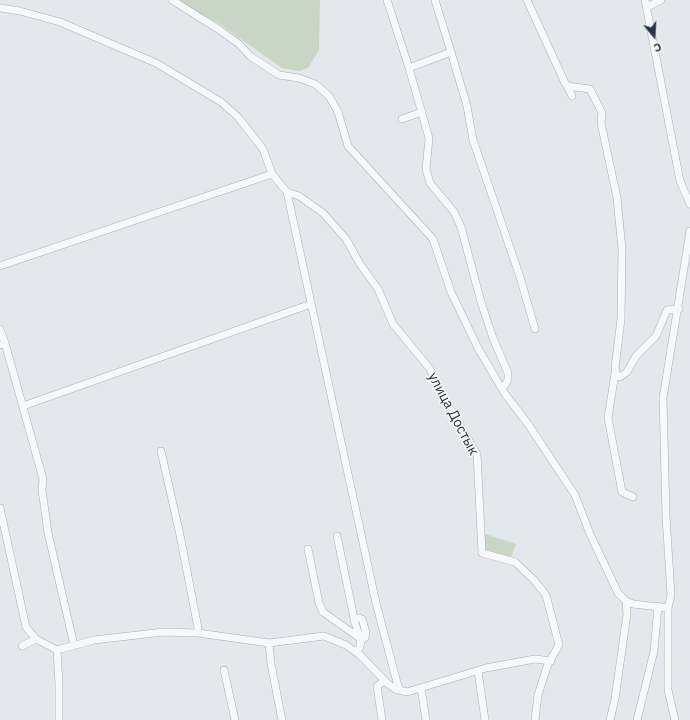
<!DOCTYPE html>
<html>
<head>
<meta charset="utf-8">
<style>
  body { margin:0 }
  #map { position:relative; width:690px; height:720px; overflow:hidden; background:#e4e7ec; font-family:"IBM Plex Sans",sans-serif }
  canvas { display:block }
  .north { position:absolute; left:634px; top:16px; width:40px; height:40px; -webkit-text-stroke:3px #f4f6f9; paint-order:stroke; rotate:162deg; font-size:11px; font-weight:700; line-height:16px; text-align:center; color:#2b3445 }
  .north::after { content:''; display:block; margin:auto; width:14px; height:18px; background:#2b3445; clip-path:polygon(50% 0,100% 100%,50% 72%,0 100%) }
</style>
</head>
<body>
<div id="map">
<canvas width="690" height="720"></canvas>
<div class="north">С</div>
</div>
<script>
const ctx = document.querySelector('canvas').getContext('2d');
ctx.lineJoin = 'round';
function fillPath(path, color) {
  ctx.fillStyle = color;
  ctx.fill(path, 'evenodd');
}
function toPath(rows) {
  const path = new Path2D();
  for (const r of rows) {
    path.moveTo(r[0], r[1]);
    for (let i = 2; i < r.length; i += 2) path.lineTo(r[i], r[i + 1]);
  }
  return path;
}
function trace(path, color, width, dash) {
  ctx.strokeStyle = color;
  ctx.lineWidth = width;
  ctx.lineCap = dash ? 'butt' : 'round';
  ctx.setLineDash(dash || []);
  ctx.stroke(path);
}
function label(font, color, halo, rows, align = 'center') {
  ctx.font = font + ' "IBM Plex Sans",sans-serif';
  ctx.lineWidth = 3.5;
  ctx.setLineDash([]);
  ctx.textBaseline = 'middle';
  ctx.strokeStyle = halo;
  ctx.fillStyle = color;
  for (const [text, x, y, turn = 0] of rows) {
    ctx.save();
    ctx.translate(x, y);
    ctx.rotate((+turn || 0) * Math.PI / 180);
    ctx.textAlign = isNaN(turn) ? turn : align;
    if (halo) ctx.strokeText(text, 0, 0);
    ctx.fillText(text, 0, 0);
    ctx.restore();
  }
}
const green = toPath([
  [176,0,320,0,319,50,308,68,299,71,282,68,218,23],
  [482,533,516,544,510,560,483,552]
]);
const minor = toPath([
  [172,0,218,29,239,44,250,56,279,75,299,78,315,84,329,96,338,112,348,146,433,239,451,292,478,348,505,394,528,424,575,495,590,534,618,593,626,601,633,604,668,608],
  [387,0,409,68],
  [435,0,451,52,409,68,429,138,426,169,430,183,454,212,461,227,481,302,493,338,508,373,508,380,503,388],
  [527,0,565,83,567,86,590,89,602,113,601,123,617,198,622,249,621,319,615,368,617,376,620,377,627,372,636,356,656,336,667,310,679,309],
  [645,0,680,181,690,204],
  [647,7,661,0],
  [0,8,20,11,60,22,156,63,221,102,238,117,263,149,272,174,287,192,376,603,399,690],
  [451,52,467,106,473,140,520,277,535,329],
  [567,86,572,96],
  [402,119,422,112],
  [287,192,299,196,323,213,346,239,360,264,378,289,393,324,430,369,450,409,477,454,482,553,515,562,533,579,546,595,559,645,548,664,538,695,535,720],
  [0,266,272,174],
  [0,329,5,343,0,345],
  [5,343,43,479,42,490,48,533,74,645],
  [615,373,608,418,622,492,633,497],
  [23,406,311,304],
  [161,451,180,535,198,628,198,633],
  [0,508,26,627,36,639,57,650,59,684,59,720],
  [337,536,355,623,358,632,361,639,365,638,366,632,362,619,359,618,354,619],
  [308,549,319,603,323,612,361,639,360,647,356,652],
  [269,643,271,664,282,720],
  [22,646,36,639],
  [57,650,94,640,164,632,198,633,269,643,324,636,346,645,360,655,387,683,395,689,407,692,486,668,535,659,551,661],
  [224,670,235,720],
  [478,671,485,720],
  [421,688,426,720],
  [382,720,377,686,385,681],
  [610,720,615,699,627,614,626,601],
  [637,720,654,651,658,606],
  [675,720,668,690,668,608,671,595,666,516,663,398,690,231]
]);
const streetNames = [
  ["улица Достык",453,414,62]
];
fillPath(green, '#c9d6c5');
trace(minor, '#a9aeb7', 8);
trace(minor, '#f7f8fa', 7);
label('14px', '#2b3445', '#f4f6f9', streetNames);
</script>
</body>
</html>
